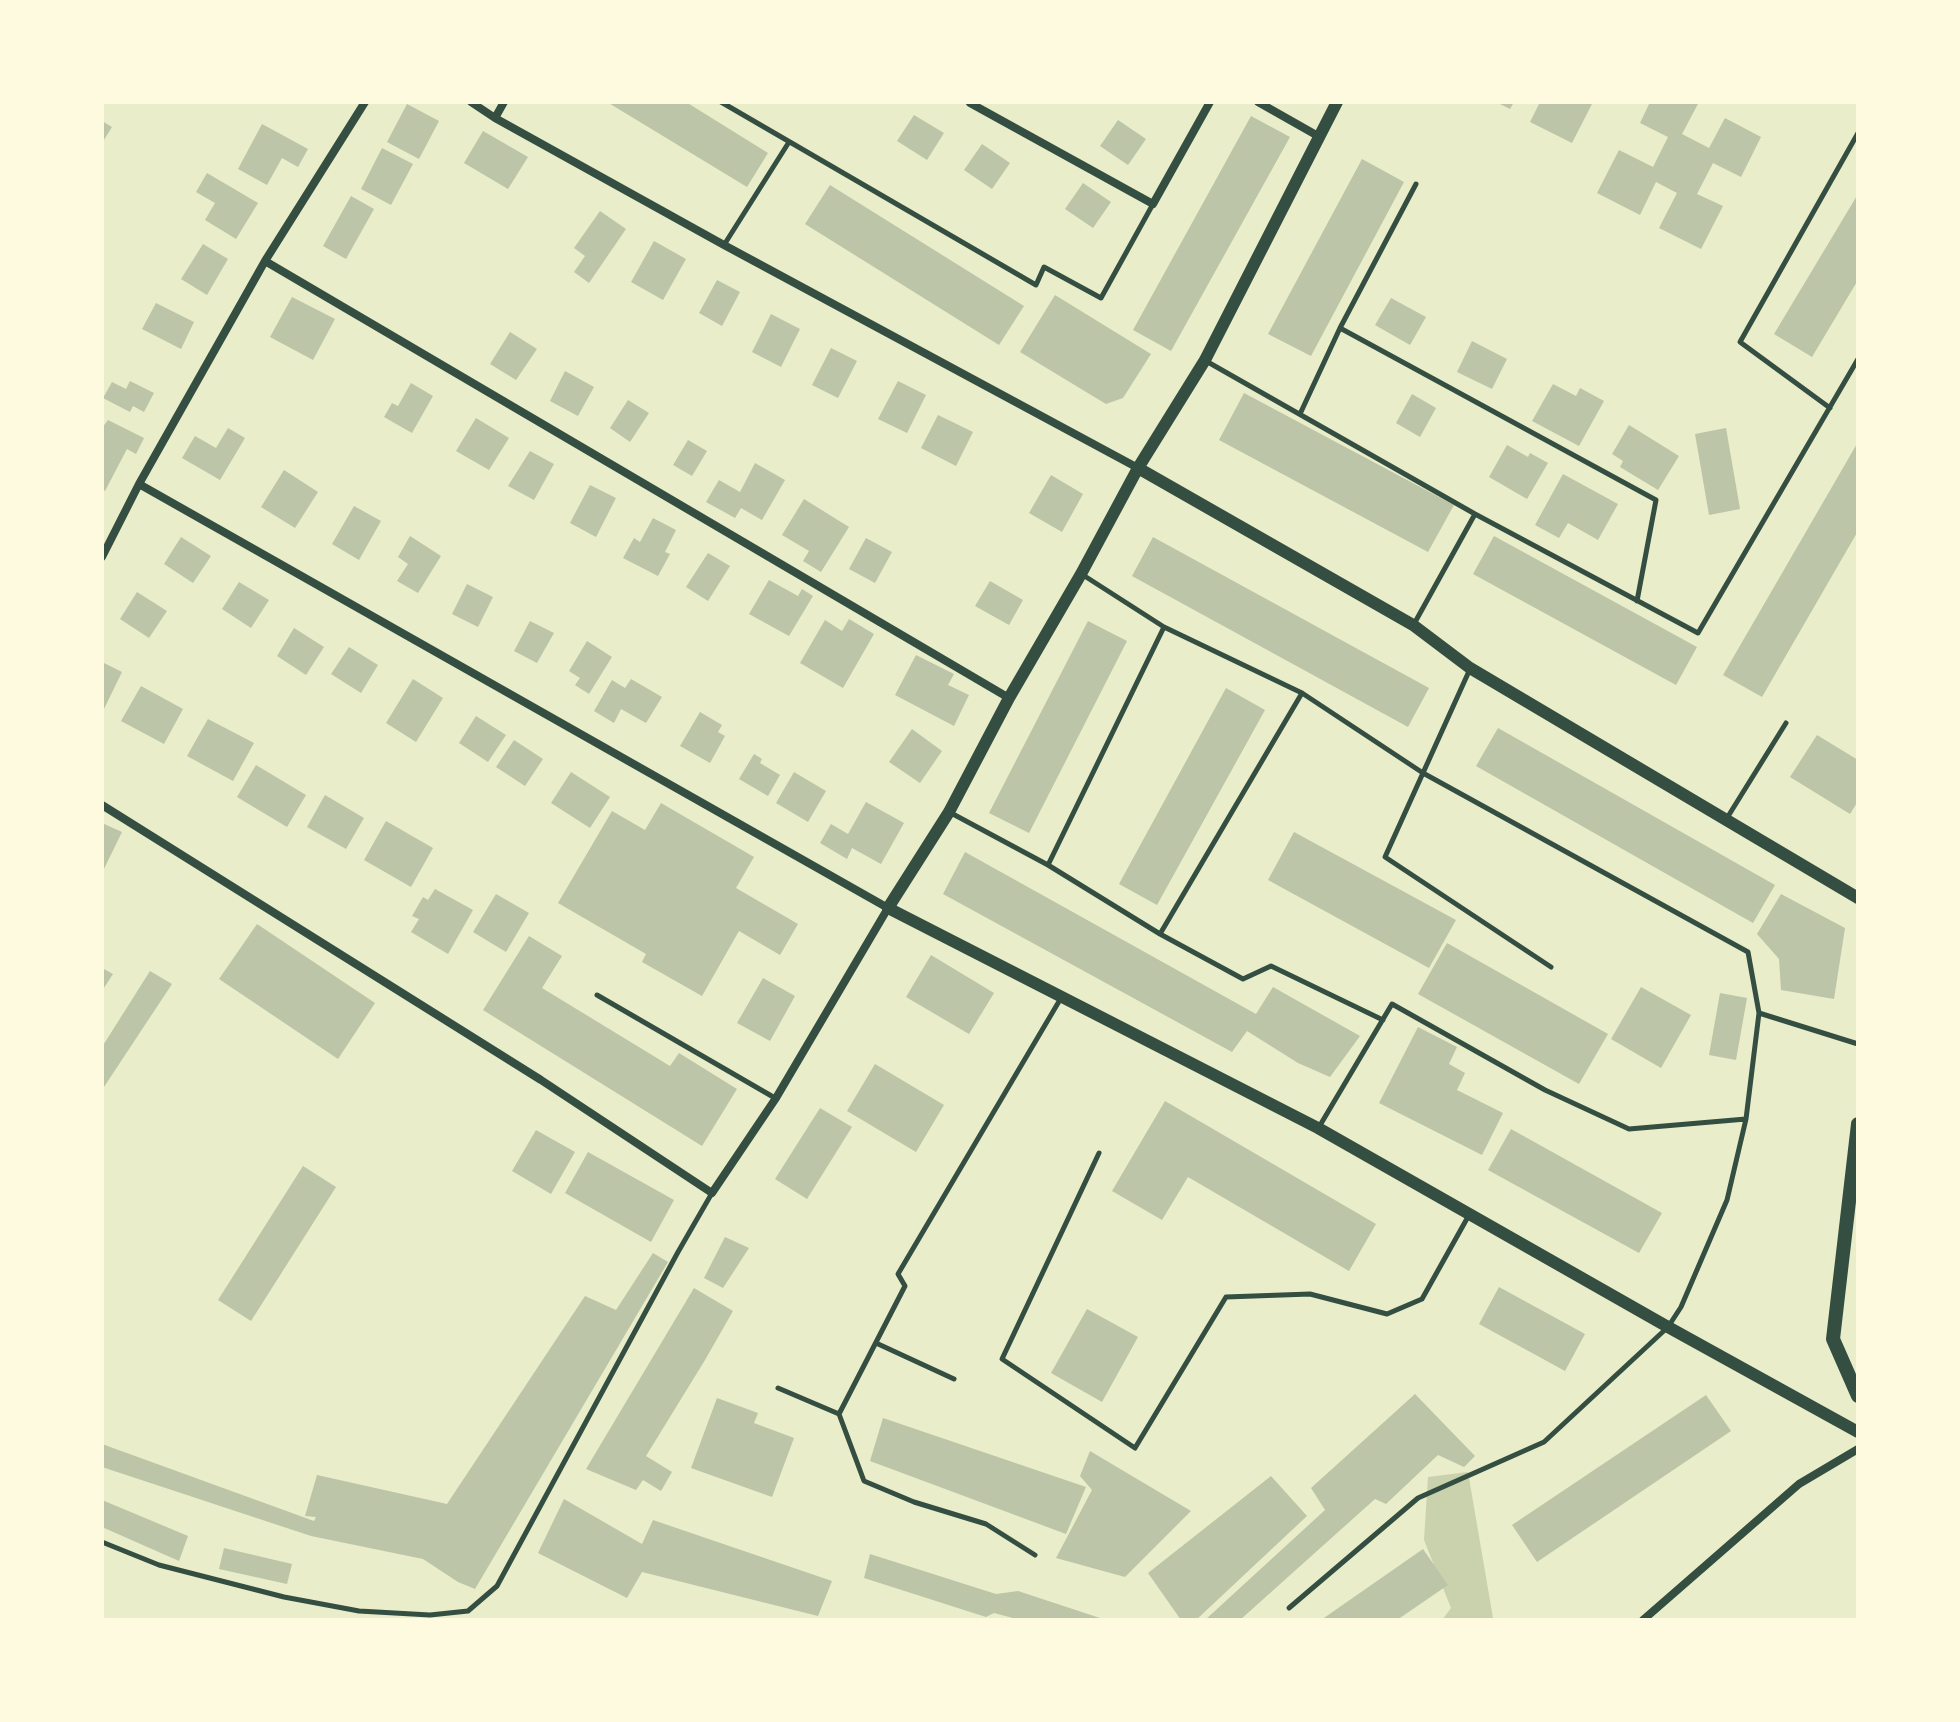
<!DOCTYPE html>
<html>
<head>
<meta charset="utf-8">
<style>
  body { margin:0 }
  #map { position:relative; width:1960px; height:1722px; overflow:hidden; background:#e9edc9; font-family:"Work Sans",sans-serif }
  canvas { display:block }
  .frame { position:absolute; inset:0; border:104px solid #fefae0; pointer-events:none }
</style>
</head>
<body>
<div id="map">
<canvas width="1960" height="1722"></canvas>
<div class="frame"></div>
</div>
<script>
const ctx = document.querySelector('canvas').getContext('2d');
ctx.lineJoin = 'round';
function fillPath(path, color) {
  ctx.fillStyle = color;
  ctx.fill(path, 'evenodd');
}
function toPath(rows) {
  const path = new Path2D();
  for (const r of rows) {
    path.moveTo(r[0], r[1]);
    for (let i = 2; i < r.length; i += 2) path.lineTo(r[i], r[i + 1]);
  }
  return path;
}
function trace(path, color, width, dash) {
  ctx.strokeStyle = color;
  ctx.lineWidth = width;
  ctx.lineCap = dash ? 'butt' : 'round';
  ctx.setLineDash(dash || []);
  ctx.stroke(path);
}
const green = toPath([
  [1468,1472,1493,1618,1495,1620,1442,1620,1451,1608,1424,1540,1428,1477]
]);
const building = toPath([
  [607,102,686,102,768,153,747,187],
  [1496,102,1514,102,1510,109],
  [1540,102,1593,102,1572,143,1530,122],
  [1650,102,1699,102,1682,134,1709,148,1725,118,1761,137,1741,177,1713,163,1697,194,1723,206,1701,249,1659,228,1677,193,1656,182,1640,215,1597,193,1619,150,1653,167,1668,137,1640,123],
  [407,104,439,121,419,159,387,142],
  [914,115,944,133,927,160,897,141],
  [1251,116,1290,137,1171,351,1133,330],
  [1118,120,1146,139,1128,165,1100,146],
  [102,121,112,127,102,143],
  [262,124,308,149,298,167,282,158,267,185,238,169],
  [483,131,528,157,508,189,464,163],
  [982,144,1010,163,992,189,964,170],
  [382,148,413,164,391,205,361,189],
  [1362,159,1404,182,1311,356,1268,334],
  [207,173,258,203,236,239,205,220,215,203,196,192],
  [1083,183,1111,202,1093,228,1065,209],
  [830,185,1024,306,999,345,805,224],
  [1858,194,1858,280,1812,357,1774,334],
  [351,196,374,209,346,259,323,246],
  [600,211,626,229,589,283,574,272,585,256,574,248],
  [654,241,686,259,663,300,631,282],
  [203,244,228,259,207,295,181,279],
  [717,280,740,292,722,326,699,313],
  [1055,295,1151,354,1123,398,1106,404,1020,352],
  [292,297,335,319,313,360,270,337],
  [1391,298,1426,317,1410,345,1375,325],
  [156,303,194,322,181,349,142,329],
  [771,314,800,329,781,367,752,352],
  [510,332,537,349,516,380,490,364],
  [1472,341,1507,359,1492,389,1457,372],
  [831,348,857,361,838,398,812,385],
  [565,371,594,387,578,416,550,401],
  [130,381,154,393,144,412,133,406,130,412,103,398,112,382,126,389],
  [898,381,926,395,907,433,878,419],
  [411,383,433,396,412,433,384,417,392,403,398,406],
  [1553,384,1576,396,1580,388,1604,401,1579,446,1532,421],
  [1244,393,1454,505,1428,552,1219,440],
  [1412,394,1436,408,1420,437,1396,423],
  [628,400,649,413,630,442,610,428],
  [938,415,973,432,956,466,921,448],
  [476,418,509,438,489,470,456,451],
  [108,420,144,438,136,454,127,449,105,491,102,489,102,428],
  [1629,425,1679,456,1658,490,1620,467,1623,461,1612,454],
  [228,428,245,438,220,480,182,458,195,436,216,448],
  [1726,428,1740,509,1709,515,1695,434],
  [688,440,707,451,692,476,673,465],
  [1858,442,1858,531,1762,697,1723,675],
  [1507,445,1528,457,1530,453,1548,463,1527,499,1489,477],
  [530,451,554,464,534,500,508,486],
  [755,463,785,480,762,520,741,508,735,518,706,502,719,480,740,492],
  [284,470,318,492,295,528,261,507],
  [1563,474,1618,504,1598,540,1568,523,1559,538,1535,525],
  [1051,475,1083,494,1062,532,1029,513],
  [590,485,616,498,596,537,570,523],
  [804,499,849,527,821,572,803,561,809,551,782,535],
  [354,506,381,521,359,560,332,544],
  [653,518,676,530,665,552,670,554,658,576,623,558,634,538,640,542],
  [410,536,441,556,418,593,397,581,408,564,398,557],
  [1494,536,1697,647,1676,685,1473,574],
  [181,537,211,556,193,583,164,564],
  [1153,537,1429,688,1408,727,1132,576],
  [866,538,892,552,875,583,849,569],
  [708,553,730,566,708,601,686,587],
  [769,580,798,596,802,589,813,596,789,636,749,614],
  [990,581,1023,600,1009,625,975,606],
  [239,582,269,600,251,628,222,609],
  [467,584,493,597,478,627,452,614],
  [137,592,167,611,149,638,120,619],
  [849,619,874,634,843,688,800,663,825,620,842,631],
  [530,621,554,633,537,663,514,651],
  [1088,621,1127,641,1029,833,989,813],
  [294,628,324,647,306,675,277,656],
  [587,641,612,657,589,694,575,685,580,678,569,671],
  [349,647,378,665,361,693,331,674],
  [916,655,954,674,948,685,969,695,954,726,895,695],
  [102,662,122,672,104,709,102,707],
  [413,679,443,698,416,742,386,723],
  [631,679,662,697,646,723,621,709,614,723,594,711,612,680,625,688],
  [141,686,183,709,164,744,121,721],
  [1226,688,1265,710,1157,905,1119,884],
  [700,712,722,725,718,732,725,736,710,763,680,746],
  [476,716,506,735,488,762,459,743],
  [208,719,254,743,233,781,187,756],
  [1498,728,1775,885,1753,923,1476,766],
  [912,729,942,751,920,783,889,762],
  [1817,735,1858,760,1858,801,1850,814,1790,777],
  [514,740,543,759,525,786,496,767],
  [754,754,762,759,760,763,780,775,768,796,739,779],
  [256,765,306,795,287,827,237,797],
  [571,772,610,797,590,828,551,803],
  [794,772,826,791,808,822,776,803],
  [325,795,364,818,346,849,307,827],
  [866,802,904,823,881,864,852,848,847,859,820,843,831,824,848,834],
  [661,803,754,857,736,888,798,924,780,955,739,931,702,996,642,962,646,954,558,903,612,811,645,830],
  [386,821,433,848,411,887,364,860],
  [102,823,122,832,102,873],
  [1294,832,1456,920,1429,968,1268,880],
  [965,852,1256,1014,1273,987,1360,1036,1330,1077,1298,1063,1247,1031,1232,1052,943,894],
  [435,889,473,910,448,954,411,932,419,919,412,916,423,897,428,900],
  [496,894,529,913,506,952,473,932],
  [1781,894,1845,928,1834,999,1781,990,1779,959,1757,934],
  [257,924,375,1003,338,1059,219,979],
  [529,936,562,956,542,988,670,1066,679,1053,737,1089,702,1146,483,1010],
  [1447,943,1608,1034,1579,1084,1418,994],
  [931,955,994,993,969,1034,906,997],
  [102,968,113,974,102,991],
  [150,971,172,984,102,1090,102,1047],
  [763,978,795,996,770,1041,737,1023],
  [1641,987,1691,1015,1661,1068,1611,1039],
  [1720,993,1747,998,1736,1060,1709,1055],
  [1418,1027,1457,1047,1449,1064,1465,1073,1457,1090,1503,1113,1482,1155,1379,1103],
  [875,1064,944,1105,916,1152,847,1111],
  [1165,1101,1376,1224,1349,1271,1188,1177,1162,1220,1112,1191],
  [820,1108,852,1127,807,1199,775,1179],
  [1511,1129,1662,1213,1639,1253,1488,1170],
  [536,1130,575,1152,551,1194,512,1171],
  [588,1152,674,1200,651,1242,565,1193],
  [303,1166,336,1187,251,1321,218,1300],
  [725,1237,749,1248,723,1288,704,1278],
  [653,1253,668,1262,475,1589,458,1582,423,1559,311,1536,102,1467,102,1444,314,1521,316,1517,305,1516,317,1475,447,1504,585,1296,616,1310],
  [1499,1287,1585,1334,1565,1371,1479,1324],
  [694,1288,733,1311,705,1360,646,1456,672,1472,661,1491,643,1480,636,1490,586,1469],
  [1087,1309,1138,1337,1102,1402,1051,1373],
  [1415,1394,1475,1456,1464,1467,1438,1455,1386,1504,1375,1499,1240,1620,1205,1620,1325,1510,1311,1488],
  [1706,1395,1731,1431,1537,1562,1512,1525],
  [717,1398,758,1413,754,1423,794,1438,772,1497,691,1468],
  [883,1418,1086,1487,1066,1534,870,1461],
  [1090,1451,1191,1511,1125,1577,1056,1558,1092,1490,1080,1476],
  [1271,1476,1307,1516,1196,1620,1181,1620,1148,1573],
  [564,1499,642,1544,653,1520,832,1581,818,1616,642,1572,627,1598,538,1553],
  [102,1500,188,1536,179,1561,102,1527],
  [224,1548,292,1564,287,1584,219,1569],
  [1423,1549,1448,1585,1397,1620,1321,1620],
  [870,1554,996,1594,1018,1591,1106,1620,1020,1620,994,1613,986,1617,864,1578]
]);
const service = toPath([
  [721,102,1036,285,1044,267,1101,298,1153,204],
  [724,245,789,142],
  [1340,328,1656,500,1637,601],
  [1206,361,1475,514,1698,633,1858,359],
  [1830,408,1740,342,1858,133],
  [1300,414,1340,328,1416,184],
  [1083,575,1164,627,1302,693,1423,773,1748,952,1759,1013,1858,1044],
  [1414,624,1475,514],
  [1470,669,1385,857,1551,967],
  [951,813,1048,865,1160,934,1243,979,1271,966,1383,1020],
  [1727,818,1786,723],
  [1048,865,1164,627],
  [1160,934,1302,693],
  [597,995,775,1098],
  [1319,1127,1392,1004,1545,1090,1629,1129,1746,1119,1759,1013],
  [1099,1153,1002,1359,1135,1448,1226,1297,1310,1294,1387,1314,1422,1299,1469,1215],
  [876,1343,954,1379],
  [778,1388,839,1414,905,1286,898,1274,1061,998],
  [839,1414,864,1481,914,1502,986,1524,1035,1555],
  [102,1542,159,1565,284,1597,359,1611,430,1615,468,1611,497,1586,678,1252,712,1193],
  [1289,1608,1418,1498,1544,1442,1668,1327,1681,1307,1727,1200,1746,1119]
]);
const minor = toPath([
  [471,102,495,118,724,245,1138,468],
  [1258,102,1318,136],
  [970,103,1153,204,1210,102],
  [495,118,504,102],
  [265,261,1009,698],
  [102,557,139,484,265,261,365,102],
  [102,805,541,1080,712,1193,776,1098,888,908,139,484],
  [1643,1620,1799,1484,1858,1449]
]);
const tertiary = toPath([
  [1337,102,1205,360,1138,468,1081,574,1009,698,949,812,888,908,1318,1128,1668,1327,1858,1432],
  [1138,468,1413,625,1470,668,1858,898]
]);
const secondary = toPath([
  [1858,1124,1833,1339,1858,1396]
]);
fillPath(green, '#cad2ad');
fillPath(building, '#bcc5a7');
trace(service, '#344e41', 5);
trace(minor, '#344e41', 8);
trace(tertiary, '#344e41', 12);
trace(secondary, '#344e41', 14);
</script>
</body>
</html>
